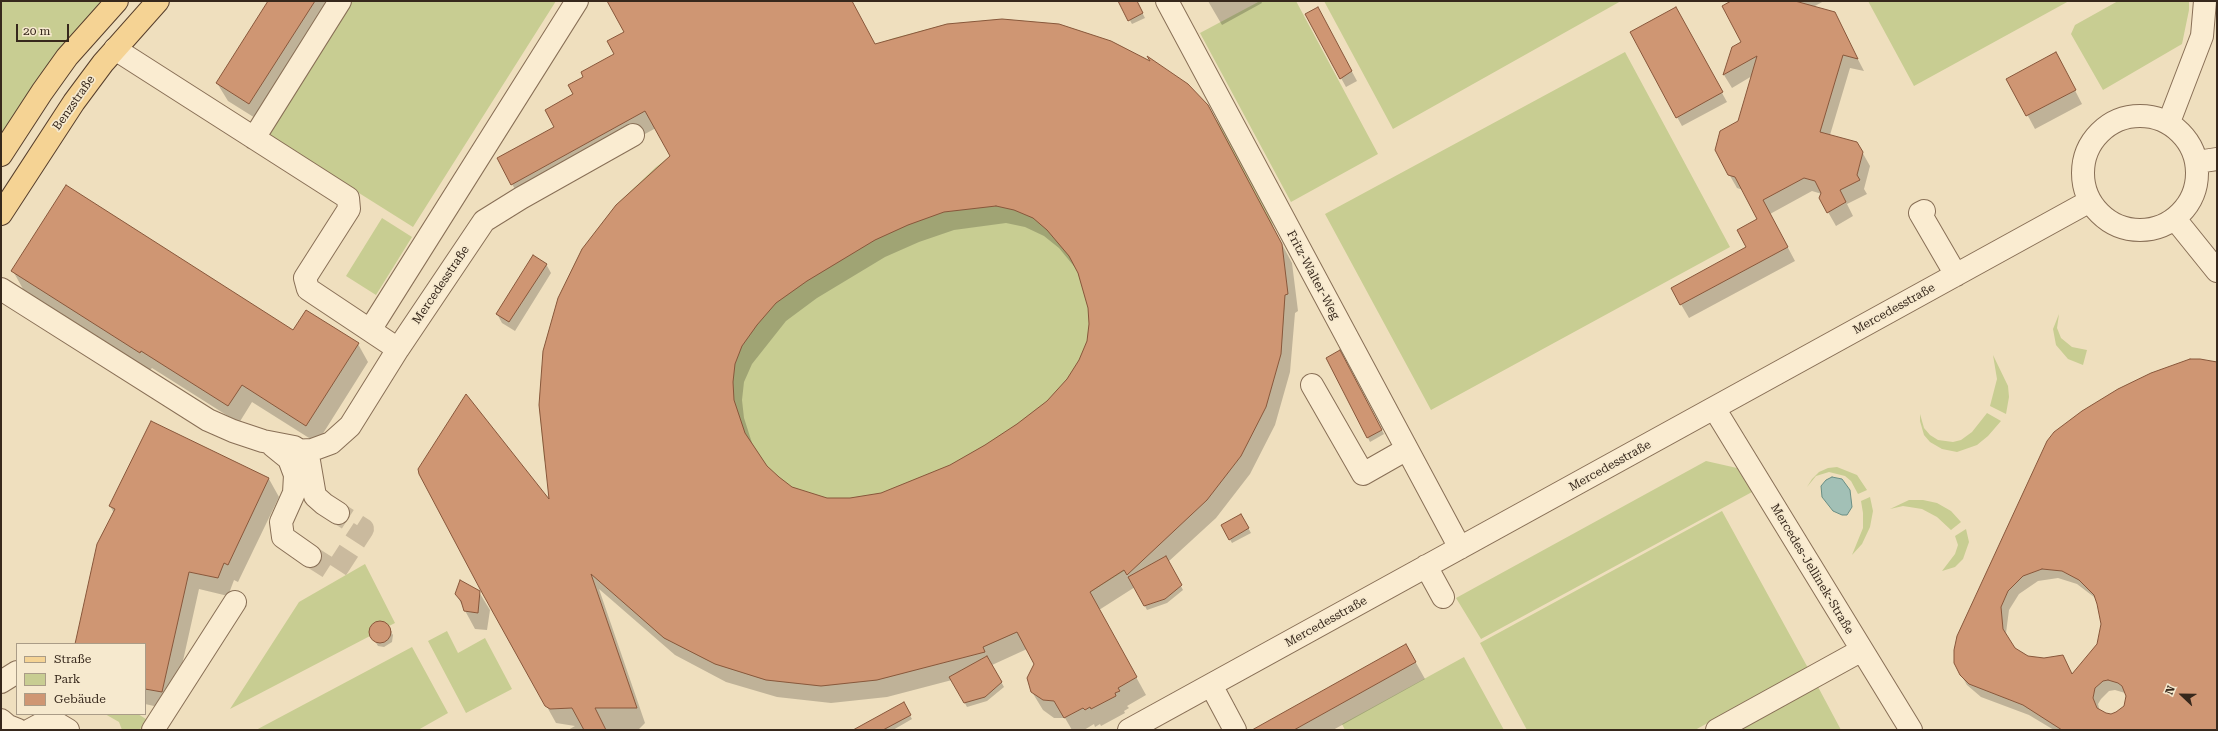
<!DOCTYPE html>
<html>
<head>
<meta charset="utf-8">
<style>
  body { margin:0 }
  #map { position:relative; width:2218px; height:731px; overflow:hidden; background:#efdfbe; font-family:"Roboto Serif",serif }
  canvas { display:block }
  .frame { position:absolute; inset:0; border:2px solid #37281c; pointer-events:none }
  .legend { position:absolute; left:16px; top:643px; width:130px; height:72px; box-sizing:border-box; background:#f6e9ce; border:1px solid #aa9c87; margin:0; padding:5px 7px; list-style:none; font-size:12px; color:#37281c }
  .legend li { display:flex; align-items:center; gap:8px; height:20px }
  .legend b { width:20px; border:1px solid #aa9c87 }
  .north { position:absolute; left:2162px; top:675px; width:40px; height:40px; -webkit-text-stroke:3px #f6e9ce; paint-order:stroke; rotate:292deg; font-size:11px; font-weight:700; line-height:16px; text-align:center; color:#37281c }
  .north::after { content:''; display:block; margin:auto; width:14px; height:18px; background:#37281c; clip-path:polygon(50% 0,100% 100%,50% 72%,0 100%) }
  .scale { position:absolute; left:16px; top:24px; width:53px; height:18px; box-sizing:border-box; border:2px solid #37281c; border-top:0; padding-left:5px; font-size:12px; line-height:14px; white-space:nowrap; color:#37281c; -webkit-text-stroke:3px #f6e9ce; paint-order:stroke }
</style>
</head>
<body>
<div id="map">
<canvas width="2218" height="731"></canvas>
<div class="frame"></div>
<ul class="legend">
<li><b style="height:5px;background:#f5d394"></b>Straße</li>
<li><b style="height:11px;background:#c8cd92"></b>Park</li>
<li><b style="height:11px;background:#cf9673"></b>Gebäude</li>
</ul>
<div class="north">N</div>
<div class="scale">20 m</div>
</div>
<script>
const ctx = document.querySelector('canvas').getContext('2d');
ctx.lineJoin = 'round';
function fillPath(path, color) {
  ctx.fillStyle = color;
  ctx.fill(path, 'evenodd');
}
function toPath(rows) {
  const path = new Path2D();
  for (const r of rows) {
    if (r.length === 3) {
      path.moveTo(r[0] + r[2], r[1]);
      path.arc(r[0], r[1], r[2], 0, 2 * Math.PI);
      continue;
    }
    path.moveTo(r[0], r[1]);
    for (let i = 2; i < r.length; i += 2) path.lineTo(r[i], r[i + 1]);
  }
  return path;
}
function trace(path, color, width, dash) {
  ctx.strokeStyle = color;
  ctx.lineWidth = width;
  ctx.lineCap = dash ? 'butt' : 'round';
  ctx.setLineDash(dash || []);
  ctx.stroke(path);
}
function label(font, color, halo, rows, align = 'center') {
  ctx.font = font + ' "Roboto Serif",serif';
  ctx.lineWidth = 3.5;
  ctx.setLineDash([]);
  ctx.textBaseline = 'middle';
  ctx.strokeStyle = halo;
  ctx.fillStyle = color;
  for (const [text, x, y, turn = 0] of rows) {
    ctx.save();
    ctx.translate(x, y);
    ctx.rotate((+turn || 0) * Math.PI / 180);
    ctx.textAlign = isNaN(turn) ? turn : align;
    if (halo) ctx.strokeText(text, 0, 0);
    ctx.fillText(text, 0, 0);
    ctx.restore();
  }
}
const green = toPath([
  [1,1,102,1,36,80,1,134],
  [345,1,556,1,413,227,262,132],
  [1260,1,1296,1,1378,154,1291,202,1200,33],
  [1324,1,1621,1,1393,129],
  [1868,1,2069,1,1914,86],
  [2118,1,2189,1,2189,10,2182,44,2103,90,2071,34,2075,25],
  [1002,19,1059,24,1111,41,1158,66,1200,100,1235,143,1262,191,1279,245,1285,299,1281,354,1167,537,1124,571,1078,600,1031,626,981,648,930,666,877,680,821,686,766,680,715,664,664,638,623,602,587,560,561,511,544,459,539,405,543,351,558,298,582,249,616,205,656,167,699,134,842,56,894,38,947,24],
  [1625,52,1730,247,1431,410,1325,214],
  [382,218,412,237,376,295,346,276],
  [2059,314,2057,328,2061,338,2072,347,2087,350,2083,365,2068,359,2056,345,2053,329],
  [1993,355,2008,386,2009,397,2006,414,1990,406,1997,379],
  [1987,413,2001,421,1988,436,1977,445,1957,452,1942,449,1930,442,1924,435,1920,421,1920,414,1924,428,1930,435,1938,440,1953,442,1961,440,1972,432],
  [1706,461,1737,468,1752,492,1481,639,1456,598],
  [1837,467,1857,475,1867,490,1858,494,1851,481,1845,476,1829,472,1816,476,1807,487,1812,479,1819,472,1828,468],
  [1870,497,1873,511,1870,527,1862,544,1852,555,1863,528,1863,513,1861,501],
  [1909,500,1923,500,1937,503,1951,511,1961,522,1951,530,1937,517,1922,509,1903,506,1890,509],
  [1722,511,1808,668,1695,730,1527,730,1480,643],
  [1966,529,1969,542,1963,559,1955,567,1942,571,1955,554,1958,545,1955,536],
  [365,564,395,623,389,626,380,621,374,623,370,629,370,636,230,709,299,602],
  [447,631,458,653,485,638,512,689,466,713,428,641],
  [412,647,448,713,418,730,256,730],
  [1464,657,1504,730,1345,730,1342,724],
  [1817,685,1841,730,1735,730],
  [105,714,138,714,149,721,139,730,122,730,119,722]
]);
const water = toPath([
  [1832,477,1842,479,1850,490,1852,507,1847,515,1842,515,1833,511,1822,497,1821,486,1826,480,1832,477]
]);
const shadow = toPath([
  [270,1,336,1,260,121,228,101,217,83],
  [608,1,851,1,875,45,1208,105,1292,263,1298,311,1295,313,1290,372,1275,425,1250,474,1216,518,1168,562,1183,590,1167,603,1147,610,1135,587,1099,610,1146,695,1127,706,1129,708,1124,711,1125,713,1101,726,1100,724,1095,727,1094,724,1084,730,1072,730,1065,718,1054,718,1043,710,1032,692,1035,664,1027,649,992,665,1004,687,987,701,967,707,952,680,887,697,831,703,777,697,726,682,675,655,599,589,645,723,638,730,568,730,575,726,556,723,546,705,550,502,671,157,656,128,522,201,512,184,555,127,585,77,616,54,625,32],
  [1006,223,1025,227,1044,236,1059,248,1077,270,1089,307,1090,324,1088,341,1080,361,1067,380,1048,402,1018,425,986,446,950,466,881,494,850,499,827,499,792,488,778,478,766,466,753,446,744,418,742,400,744,382,752,364,786,321,817,298,885,257,919,242,954,230],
  [1119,1,1136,1,1145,18,1132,24],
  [1208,1,1261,1,1262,3,1222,25],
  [1733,1,1824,1,1813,7,1834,13,1864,71,1850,68,1830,135,1857,143,1870,166,1864,189,1867,194,1847,204,1853,216,1836,226,1820,198,1822,194,1812,191,1770,214,1795,261,1689,318,1672,289,1748,247,1758,219,1743,190,1737,188,1729,174,1739,122,1752,76,1732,88,1724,75,1733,48,1743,43],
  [1680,17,1727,102,1682,126,1677,117],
  [1323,18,1357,81,1346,87,1341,78],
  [2063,67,2082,104,2035,129,2008,79],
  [546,264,551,273,515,331,502,323,497,314],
  [13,271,358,344,368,362,317,443,252,402,239,423,152,368,150,370,23,289],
  [1340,352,1384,434,1370,442,1368,438],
  [2217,366,2217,730,2054,730,2029,715,1981,697,1967,685,1961,675,1958,637],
  [2058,578,2077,584,2094,597,2099,604,2102,624,2098,644,2073,675,2063,656,2036,659,2021,654,2009,641,2006,633,2009,610,2019,594,2038,581],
  [2115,690,2125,693,2127,696,2125,706,2117,713,2111,715,2100,712,2098,704,2101,699,2109,691],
  [151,422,269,479,279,497,238,582,234,580,228,596,199,589,172,710,145,704,145,644,76,644,114,513,110,506],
  [1241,515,1251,533,1232,543,1222,526],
  [479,592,490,610,487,630,475,629,456,594],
  [381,622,386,625,393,635,392,642,384,647,378,646,370,633,372,627],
  [1406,645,1425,679,1333,730,1260,730],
  [903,703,912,719,893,730,855,730]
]);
const building = toPath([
  [268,1,315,1,249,104,216,83,268,1],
  [607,1,852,1,875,44,947,24,1002,19,1059,24,1111,41,1150,61,1147,56,1188,84,1208,105,1282,244,1288,294,1285,295,1281,354,1266,407,1241,456,1207,500,1127,575,1124,570,1090,592,1137,677,1118,688,1120,691,1115,693,1116,696,1091,709,1090,707,1085,710,1083,708,1064,718,1054,701,1043,700,1031,692,1027,678,1034,664,1017,632,983,647,985,652,877,680,821,686,766,680,715,664,664,638,591,574,637,708,595,708,606,730,584,730,572,708,550,709,545,706,480,589,419,474,418,469,466,394,549,499,539,405,543,351,558,298,582,249,616,205,670,156,645,111,511,185,497,158,554,127,545,110,573,94,568,85,583,77,581,72,614,54,607,41,624,32,607,1],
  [996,206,1014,210,1033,218,1047,230,1069,256,1078,273,1088,308,1089,324,1087,341,1079,360,1067,379,1047,401,1017,424,985,445,950,465,881,493,850,498,827,498,792,487,779,477,767,466,745,433,734,400,733,382,735,364,742,346,757,325,776,303,807,281,875,240,908,225,944,212,996,206],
  [1118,1,1137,1,1143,13,1128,21,1118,1],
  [1731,1,1795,1,1835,12,1858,59,1843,55,1820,132,1857,142,1863,152,1857,175,1860,180,1840,190,1846,202,1827,213,1819,198,1821,193,1815,181,1804,178,1763,200,1788,247,1680,305,1671,288,1746,247,1737,230,1757,219,1735,177,1728,175,1715,150,1720,131,1738,121,1757,56,1723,75,1732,47,1741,42,1722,6,1731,1],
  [1318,7,1352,71,1340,79,1305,14,1318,7],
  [1676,7,1723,92,1676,118,1630,32,1676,7],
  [2056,52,2076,90,2026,116,2006,79,2056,52],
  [66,185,293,330,306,310,359,343,306,426,242,385,228,406,141,351,140,353,11,271,66,185],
  [533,255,547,264,509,322,496,314,533,255],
  [1340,350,1382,430,1367,438,1326,358,1340,350],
  [2190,359,2200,359,2217,362,2217,730,2062,730,2023,705,1969,684,1960,675,1954,663,1954,650,1957,636,2047,441,2054,432,2082,411,2118,389,2151,373,2190,359],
  [2042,569,2062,571,2079,580,2094,595,2097,604,2101,624,2097,644,2072,674,2063,655,2044,658,2028,656,2015,648,2003,629,2001,607,2008,591,2023,576,2042,569],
  [2108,680,2118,683,2122,686,2126,696,2124,706,2116,712,2111,714,2106,713,2097,708,2093,698,2095,688,2103,681,2108,680],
  [151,421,269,478,228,565,224,563,218,578,189,572,162,692,145,689,145,644,75,644,97,544,115,509,109,506,151,421],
  [1241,514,1249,528,1229,540,1221,525,1241,514],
  [1166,556,1182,585,1165,599,1144,606,1128,577,1166,556],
  [460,580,480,591,478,613,464,611,461,601,455,594,460,580],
  [380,632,11],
  [1406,644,1416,662,1294,730,1252,730,1406,644],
  [987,656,1002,682,985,697,964,703,949,677,987,656],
  [904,702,911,715,883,730,853,730,904,702]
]);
const minorTunnel = toPath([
  [310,556,335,572,363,529,338,513]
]);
const minor = toPath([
  [1167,1,1460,548],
  [115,49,348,198,349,209,305,278,308,289,398,349],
  [2140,173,57],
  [2169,122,2202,36,2205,1],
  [254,138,340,1],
  [2197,162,2217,159],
  [1924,211,1920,213,1956,275],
  [2175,219,2217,271],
  [1,289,208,420,233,431,263,441,294,447,302,452,309,461,315,496,324,504,338,513],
  [370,330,577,1],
  [1312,385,1363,474,1407,449],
  [1714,408,1911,730],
  [273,446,289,459,295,475,294,493,281,522,283,537,310,556],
  [276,448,291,451,312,450,331,443,350,426,398,349,484,221,521,198,633,135],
  [1426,566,1443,597],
  [1,682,17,672],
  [1211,685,1235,730],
  [48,718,68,730],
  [1,720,8,726,18,730],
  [30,730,43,723,50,714],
  [153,730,235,602],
  [1129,730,2090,201],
  [1717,730,1862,650]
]);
const major = toPath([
  [1,155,42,92,67,57,117,1],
  [1,214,74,102,103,63,158,1]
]);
const streetNames = [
  ["Benzstraße",74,103,-55],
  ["Fritz-Walter-Weg",1313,275,62],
  ["Mercedesstraße",441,285,-56],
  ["Mercedesstraße",1894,309,-29],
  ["Mercedesstraße",1610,466,-29],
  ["Mercedes-Jellinek-Straße",1812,569,59],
  ["Mercedesstraße",1326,622,-29]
];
fillPath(green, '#c8cd92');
fillPath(water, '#a2c0b6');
trace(water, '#698e84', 1);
fillPath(shadow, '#0003');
fillPath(building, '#cf9673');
trace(building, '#88573b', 1);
trace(minorTunnel, '#caba9e', 22, [22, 11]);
trace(minor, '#886f56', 24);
trace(major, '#553d2b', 24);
trace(minor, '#faecd1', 22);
trace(major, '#f5d394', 22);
label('12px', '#37281c', '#f6e9ce', streetNames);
</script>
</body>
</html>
